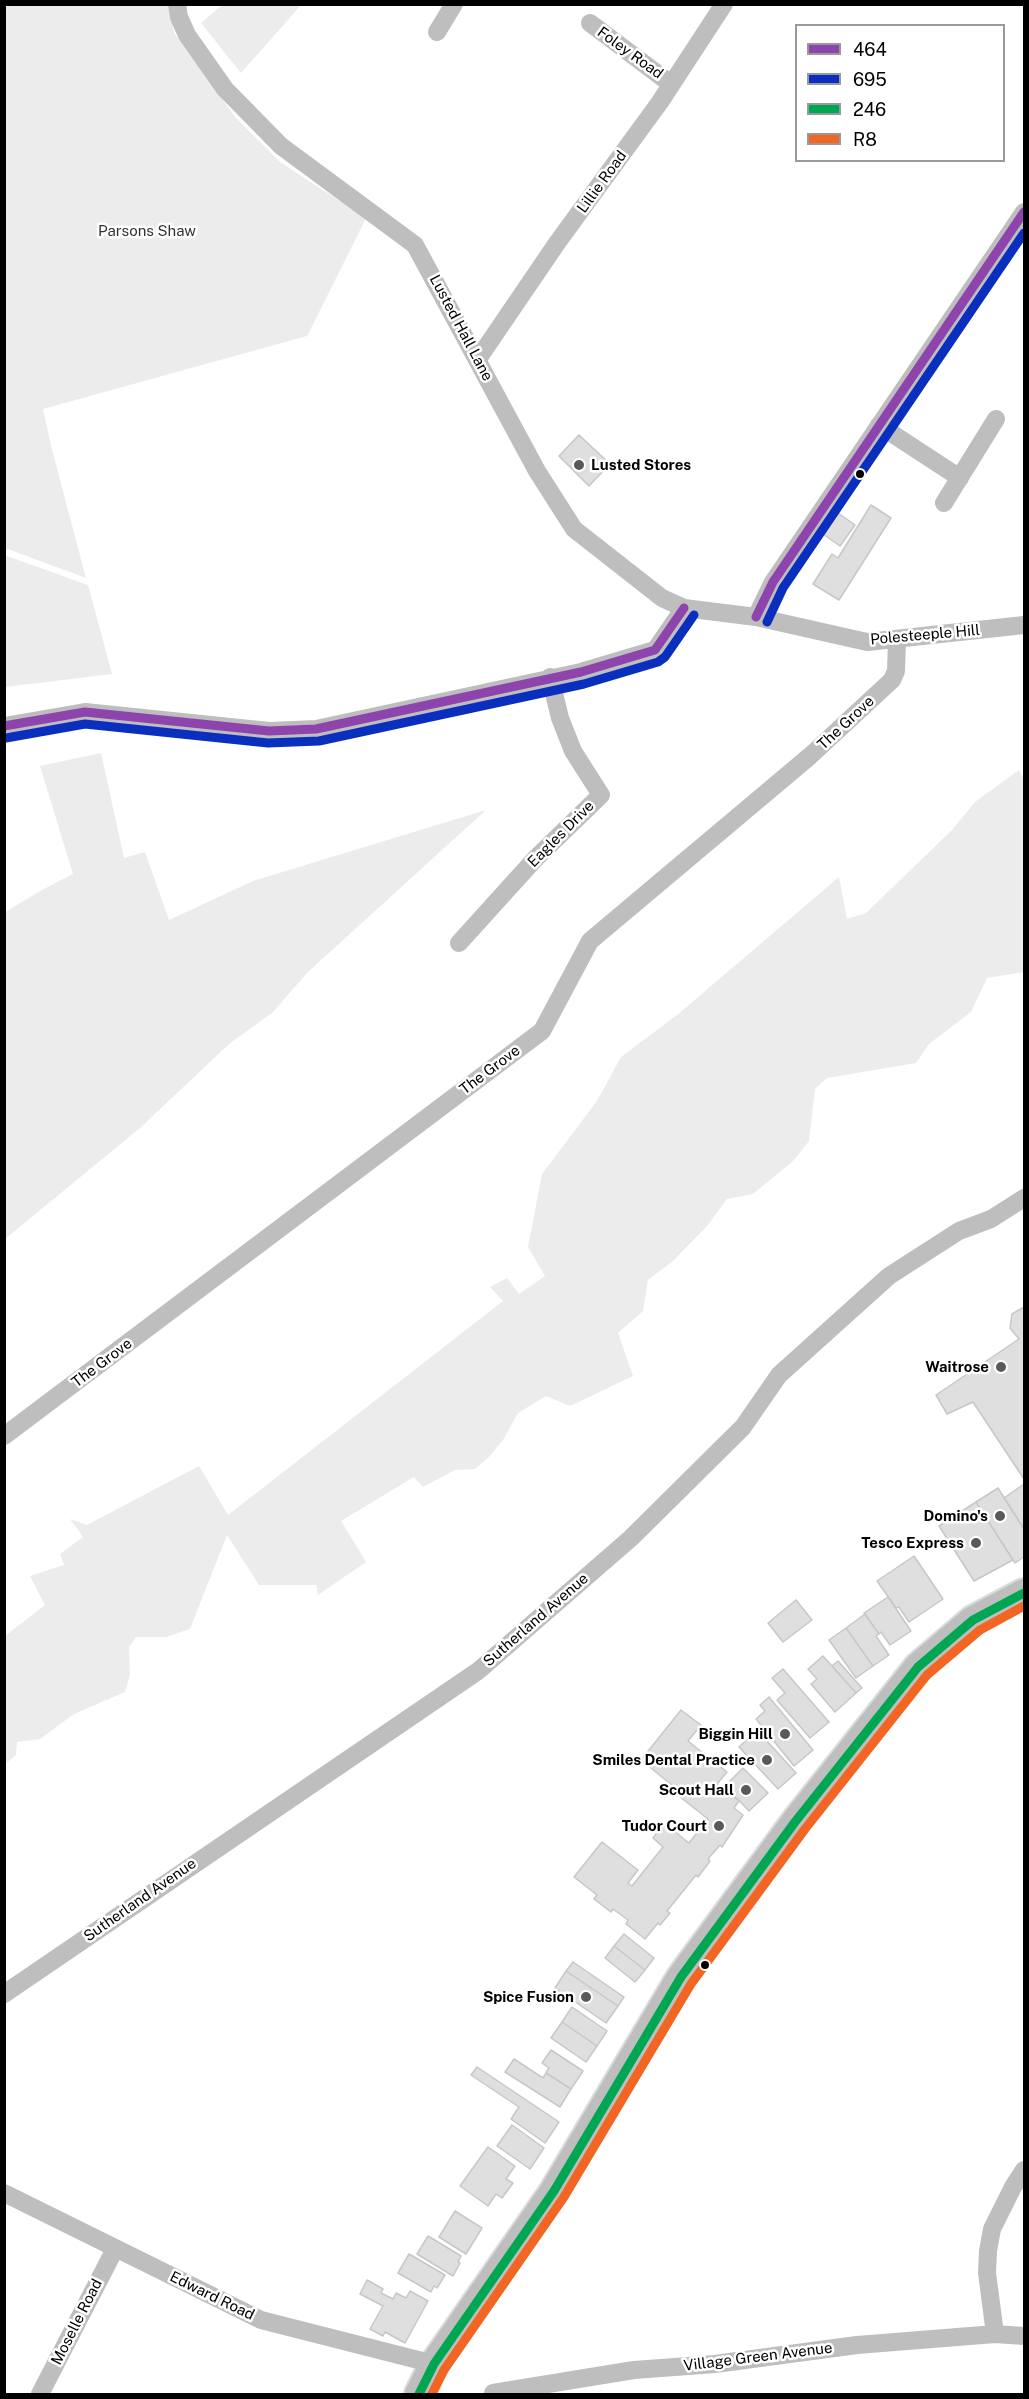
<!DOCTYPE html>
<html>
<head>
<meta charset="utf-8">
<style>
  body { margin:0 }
  #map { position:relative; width:1029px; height:2399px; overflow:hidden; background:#fff; font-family:"Public Sans",sans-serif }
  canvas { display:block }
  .frame { position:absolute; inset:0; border:6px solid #000; pointer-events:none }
  .legend { position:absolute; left:795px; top:24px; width:210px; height:138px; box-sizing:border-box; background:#fff; border:2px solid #999; margin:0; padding:8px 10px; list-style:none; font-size:18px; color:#000 }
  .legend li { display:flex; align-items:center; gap:12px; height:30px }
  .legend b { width:30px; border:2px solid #999 }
</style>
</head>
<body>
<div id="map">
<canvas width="1029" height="2399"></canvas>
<div class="frame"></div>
<ul class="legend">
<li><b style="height:8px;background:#8e44ad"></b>464</li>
<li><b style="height:8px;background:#0a2ebe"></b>695</li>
<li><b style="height:8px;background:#00a651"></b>246</li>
<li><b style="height:8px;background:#f26522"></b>R8</li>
</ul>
</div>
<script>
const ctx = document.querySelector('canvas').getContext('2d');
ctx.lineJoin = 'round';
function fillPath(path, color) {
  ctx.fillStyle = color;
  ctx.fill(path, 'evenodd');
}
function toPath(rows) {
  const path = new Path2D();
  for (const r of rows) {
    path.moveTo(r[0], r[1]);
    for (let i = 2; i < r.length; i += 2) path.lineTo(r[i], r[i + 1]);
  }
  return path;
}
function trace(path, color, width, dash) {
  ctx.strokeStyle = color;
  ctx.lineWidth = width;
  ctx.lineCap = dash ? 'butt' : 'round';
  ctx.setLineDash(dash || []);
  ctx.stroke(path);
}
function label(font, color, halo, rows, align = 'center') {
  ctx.font = font + ' "Public Sans",sans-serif';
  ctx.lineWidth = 5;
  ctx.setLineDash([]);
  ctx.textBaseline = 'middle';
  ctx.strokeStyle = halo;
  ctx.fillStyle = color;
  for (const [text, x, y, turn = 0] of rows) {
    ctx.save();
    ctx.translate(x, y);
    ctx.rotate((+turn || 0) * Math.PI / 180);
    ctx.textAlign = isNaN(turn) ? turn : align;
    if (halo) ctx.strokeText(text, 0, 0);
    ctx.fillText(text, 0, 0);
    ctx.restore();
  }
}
const green = toPath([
  [4,5,170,5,174,33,236,118,280,162,366,218,307,336,43,409,51,446,86,578,5,548],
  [222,5,222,4,301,5,241,73,201,23],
  [4,555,88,585,112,674,5,687],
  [101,753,124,858,145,852,169,920,253,881,486,810,308,972,272,1013,229,1044,140,1128,5,1239,5,912,42,890,73,874,40,766],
  [1019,770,1024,780,1024,972,987,978,971,1012,929,1044,916,1063,827,1078,815,1089,809,1141,793,1161,753,1194,727,1199,707,1226,673,1261,648,1280,643,1311,618,1333,633,1376,570,1406,546,1396,518,1413,503,1440,488,1458,475,1469,455,1470,423,1487,414,1477,341,1521,366,1562,318,1595,316,1585,259,1585,227,1535,190,1629,166,1637,136,1637,129,1647,130,1674,125,1692,74,1714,40,1739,17,1742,16,1755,5,1764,5,1636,45,1605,30,1576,64,1565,60,1554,83,1537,70,1519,87,1525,199,1466,228,1515,503,1301,490,1287,507,1278,519,1294,545,1276,528,1247,542,1174,597,1101,621,1057,677,1015,839,877,847,919,866,913,952,830,975,802]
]);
const building = toPath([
  [579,435,610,464,589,486,559,456,579,435],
  [871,505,891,518,839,600,813,584,832,554,838,558,871,505],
  [838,513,855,525,840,546,823,534,838,513],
  [1024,1307,1024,1479,973,1402,947,1414,936,1395,1019,1339,1010,1328,1012,1314,1024,1307],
  [1024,1484,1024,1529,1004,1498,1024,1484],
  [998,1488,1024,1529,1024,1557,1015,1563,976,1502,998,1488],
  [976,1502,1013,1560,974,1581,939,1526,976,1502],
  [914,1556,943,1599,909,1622,899,1607,896,1608,877,1581,914,1556],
  [888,1597,911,1631,890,1645,881,1632,879,1634,864,1613,888,1597],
  [796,1600,812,1620,783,1642,768,1623,796,1600],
  [865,1614,879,1634,876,1636,889,1655,873,1666,846,1628,865,1614],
  [846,1628,873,1666,856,1678,829,1640,846,1628],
  [823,1656,856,1693,835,1712,811,1684,817,1679,808,1669,823,1656],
  [838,1661,862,1688,856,1693,832,1666,838,1661],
  [783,1669,829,1722,810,1738,777,1700,785,1693,772,1678,783,1669],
  [769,1697,813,1750,794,1766,756,1719,765,1711,760,1705,769,1697],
  [681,1710,701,1725,688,1741,727,1772,717,1784,739,1801,734,1808,743,1815,722,1847,720,1845,708,1859,710,1861,698,1877,696,1875,667,1911,670,1913,660,1925,658,1923,645,1939,626,1924,628,1920,613,1909,611,1912,594,1899,597,1895,574,1877,602,1842,638,1870,628,1883,632,1886,663,1847,653,1838,664,1823,689,1843,708,1819,670,1789,673,1786,641,1760,681,1710],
  [757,1730,796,1773,778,1789,739,1747,757,1730],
  [743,1768,768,1793,749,1811,725,1786,743,1768],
  [624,1934,654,1958,645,1970,614,1946,624,1934],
  [614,1946,645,1970,635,1982,605,1958,614,1946],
  [573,1962,624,1997,618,2006,566,1971,573,1962],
  [566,1971,618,2006,606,2023,555,1988,566,1971],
  [572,2007,607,2031,597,2046,562,2022,572,2007],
  [562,2022,597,2046,586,2062,551,2038,562,2022],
  [551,2050,583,2071,571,2089,546,2073,549,2068,542,2063,551,2050],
  [514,2059,543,2078,546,2073,571,2089,560,2107,505,2072,514,2059],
  [477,2067,559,2122,545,2143,511,2119,519,2107,471,2075,477,2067],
  [512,2125,544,2148,530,2169,497,2146,512,2125],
  [488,2147,515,2166,506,2179,513,2183,502,2198,496,2194,488,2206,460,2186,488,2147],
  [455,2211,482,2228,466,2254,439,2237,455,2211],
  [428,2236,461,2256,458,2262,460,2263,453,2276,417,2254,428,2236],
  [409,2254,445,2275,437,2288,434,2286,431,2292,398,2273,409,2254],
  [367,2280,383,2289,381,2293,393,2299,396,2293,406,2298,410,2291,428,2301,405,2343,385,2332,383,2336,370,2329,383,2306,360,2294,367,2280]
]);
const minor = toPath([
  [177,4,179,17,187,35,225,89,281,146,415,245,537,471,574,529,662,598,684,608,756,617,867,642,1024,625],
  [590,23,671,84],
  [437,32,454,4],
  [478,359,557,243,660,102,724,4],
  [879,425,960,478],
  [944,503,996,419],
  [756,617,773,582,1024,212],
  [4,726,85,712,269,731,316,729,581,672,655,650,684,608],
  [459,943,535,859,601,795,573,751,560,718,550,677],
  [4,1436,542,1031,590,941,810,756,892,680,896,671,897,640],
  [4,1994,478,1671,631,1538,743,1427,779,1375,889,1276,959,1231,991,1219,1024,1198],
  [4,2193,261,2320,434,2364],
  [995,2334,987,2273,988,2251,992,2229,1013,2187,1024,2170],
  [493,2393,634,2370,715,2364,857,2345,995,2334,1024,2336],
  [40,2394,115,2249]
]);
const primary = toPath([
  [419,2394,434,2364,554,2191,681,1977,795,1822,918,1667,973,1620,1024,1593]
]);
const bus1 = toPath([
  [756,617,773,582,1024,212],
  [4,726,85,712,269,731,316,729,581,672,655,650,684,608]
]);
const bus2 = toPath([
  [767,622,783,588,1024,233],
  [6,738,85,724,268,743,319,741,584,684,658,662,665,657,694,615]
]);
const bus3 = toPath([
  [419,2394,434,2364,554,2191,681,1977,795,1822,918,1667,973,1620,1024,1593]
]);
const bus4 = toPath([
  [432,2394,444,2370,564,2197,691,1984,805,1829,927,1675,980,1630,1024,1606]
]);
const markers = [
  [579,465,6,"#595959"],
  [860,474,5,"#000"],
  [1001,1367,6,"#595959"],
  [1000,1516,6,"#595959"],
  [976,1543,6,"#595959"],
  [785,1734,6,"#595959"],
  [767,1760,6,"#595959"],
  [746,1790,6,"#595959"],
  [719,1826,6,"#595959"],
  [705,1965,5,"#000"],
  [586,1997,6,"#595959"]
];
const streetNames = [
  ["Foley Road",630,53,36],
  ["Lillie Road",602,182,-54],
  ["Lusted Hall Lane",461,328,62],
  ["Polesteeple Hill",925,635,-5],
  ["The Grove",846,723,-43],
  ["Eagles Drive",561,834,-45],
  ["The Grove",490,1070,-37],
  ["The Grove",102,1363,-37],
  ["Sutherland Avenue",536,1620,-41],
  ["Sutherland Avenue",140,1900,-35],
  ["Edward Road",212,2296,26],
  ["Moselle Road",77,2322,-63],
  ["Village Green Avenue",758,2357,-7]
];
const parkNames = [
  ["Parsons Shaw",147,231]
];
const poiNames = [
  ["Lusted Stores",591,465,"left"],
  ["Waitrose",989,1367],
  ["Domino's",988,1516],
  ["Tesco Express",964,1543],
  ["Biggin Hill",773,1734],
  ["Smiles Dental Practice",755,1760],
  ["Scout Hall",734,1790],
  ["Tudor Court",707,1826],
  ["Spice Fusion",574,1997]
];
fillPath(green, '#ececec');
fillPath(building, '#dfdfdf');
trace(building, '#c7c7c7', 1.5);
trace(primary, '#dbdbdb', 32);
trace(minor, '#bebebe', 18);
trace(primary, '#bebebe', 28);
trace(bus1, '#8e44ad', 9);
trace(bus2, '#0a2ebe', 9);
trace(bus3, '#00a651', 9);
trace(bus4, '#f26522', 9);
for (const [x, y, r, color] of markers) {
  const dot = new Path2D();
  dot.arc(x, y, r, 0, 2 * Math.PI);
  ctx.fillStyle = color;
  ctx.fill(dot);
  trace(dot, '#fff', 2);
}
label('15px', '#000', '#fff', streetNames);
label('15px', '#333', '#fff', parkNames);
label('bold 15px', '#000', '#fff', poiNames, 'right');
</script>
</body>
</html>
